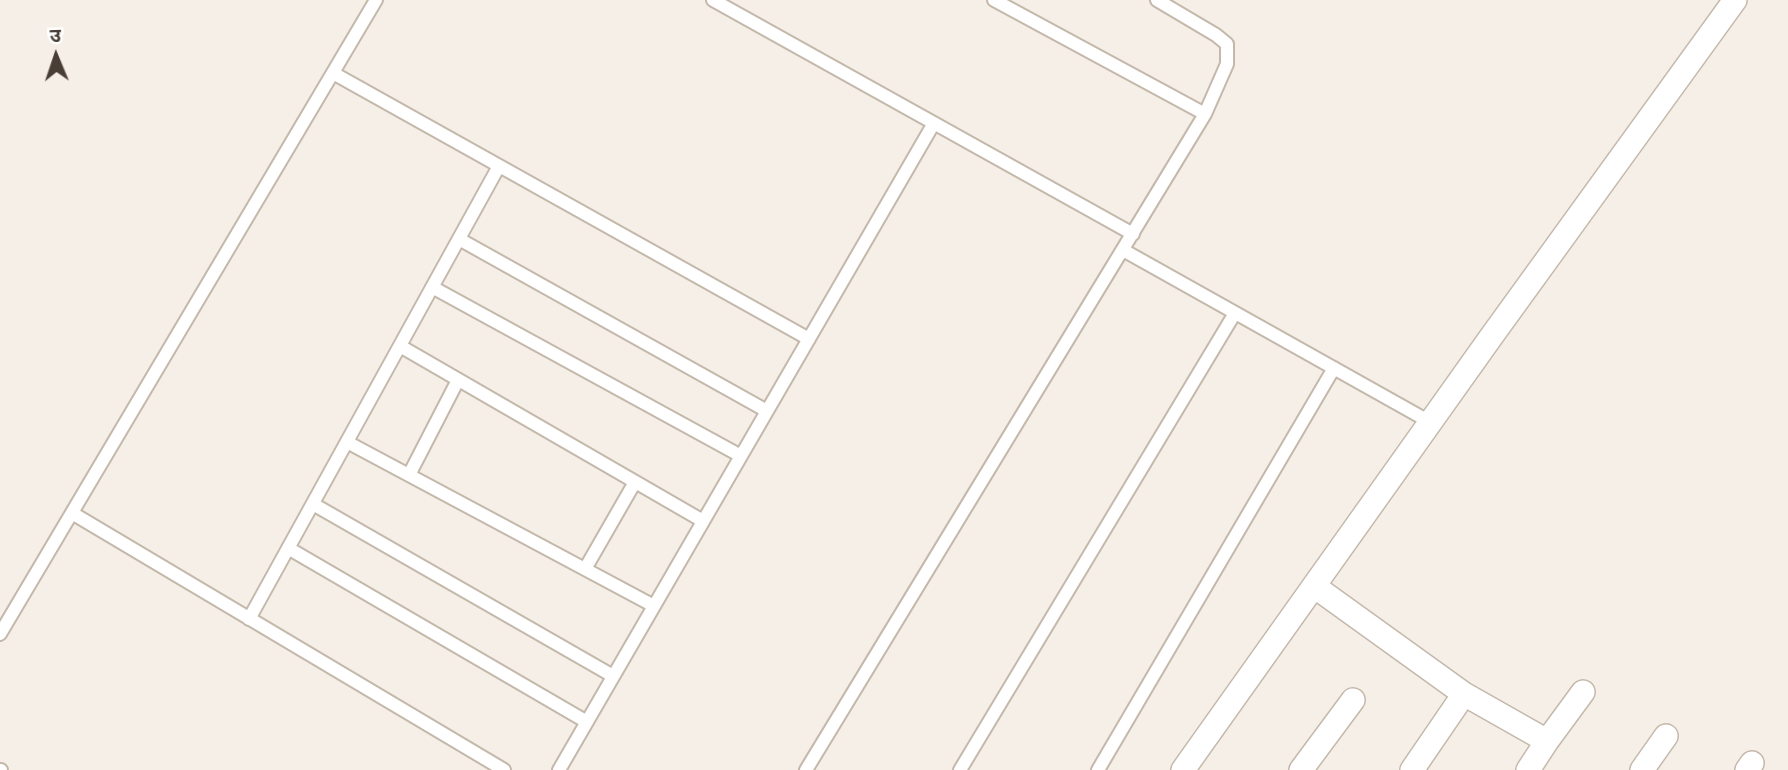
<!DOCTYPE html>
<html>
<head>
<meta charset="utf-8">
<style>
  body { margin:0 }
  #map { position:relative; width:1788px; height:770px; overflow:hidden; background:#f5efe7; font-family:"Titillium Web","Noto Sans Devanagari",sans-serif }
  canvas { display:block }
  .north { position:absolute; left:21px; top:21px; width:70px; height:70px; -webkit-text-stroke:5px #fff; paint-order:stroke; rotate:358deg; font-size:19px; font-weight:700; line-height:28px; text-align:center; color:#493e35 }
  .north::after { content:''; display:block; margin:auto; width:24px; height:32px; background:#493e35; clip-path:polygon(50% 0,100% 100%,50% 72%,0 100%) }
</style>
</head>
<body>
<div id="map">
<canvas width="1788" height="770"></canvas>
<div class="north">उ</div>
</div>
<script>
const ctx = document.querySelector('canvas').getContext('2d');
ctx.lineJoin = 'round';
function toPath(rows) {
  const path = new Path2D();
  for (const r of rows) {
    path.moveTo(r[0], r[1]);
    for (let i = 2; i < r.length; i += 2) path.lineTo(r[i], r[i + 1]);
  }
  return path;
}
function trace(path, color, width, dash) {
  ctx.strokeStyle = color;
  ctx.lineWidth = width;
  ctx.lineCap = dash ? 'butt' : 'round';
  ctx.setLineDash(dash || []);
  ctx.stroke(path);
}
const lane = toPath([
  [713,0,1133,234],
  [994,0,1205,114],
  [333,73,809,339],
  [459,239,767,411],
  [1123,250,1430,422],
  [432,287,741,456],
  [400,346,703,521],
  [347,442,654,606],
  [409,475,458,380],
  [313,504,613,676],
  [72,513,504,770],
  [288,548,587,722],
  [585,569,635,482],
  [249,619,499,166],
  [0,634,376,0],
  [0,770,1,770],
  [559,770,934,123],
  [806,770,1205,114,1227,64,1227,44,1216,35,1157,0],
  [960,770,1235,313],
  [1098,770,1334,368]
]);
const street = toPath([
  [1314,586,1464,694,1547,741,1583,692],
  [1183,770,1491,337,1735,0],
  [1301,770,1353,700],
  [1412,770,1464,694],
  [1528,770,1547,741],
  [1642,770,1666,736],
  [1747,770,1752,763]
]);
trace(lane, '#c4b8ab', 16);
trace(street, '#c4b8ab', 26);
trace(lane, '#fff', 12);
trace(street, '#fff', 23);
</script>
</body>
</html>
